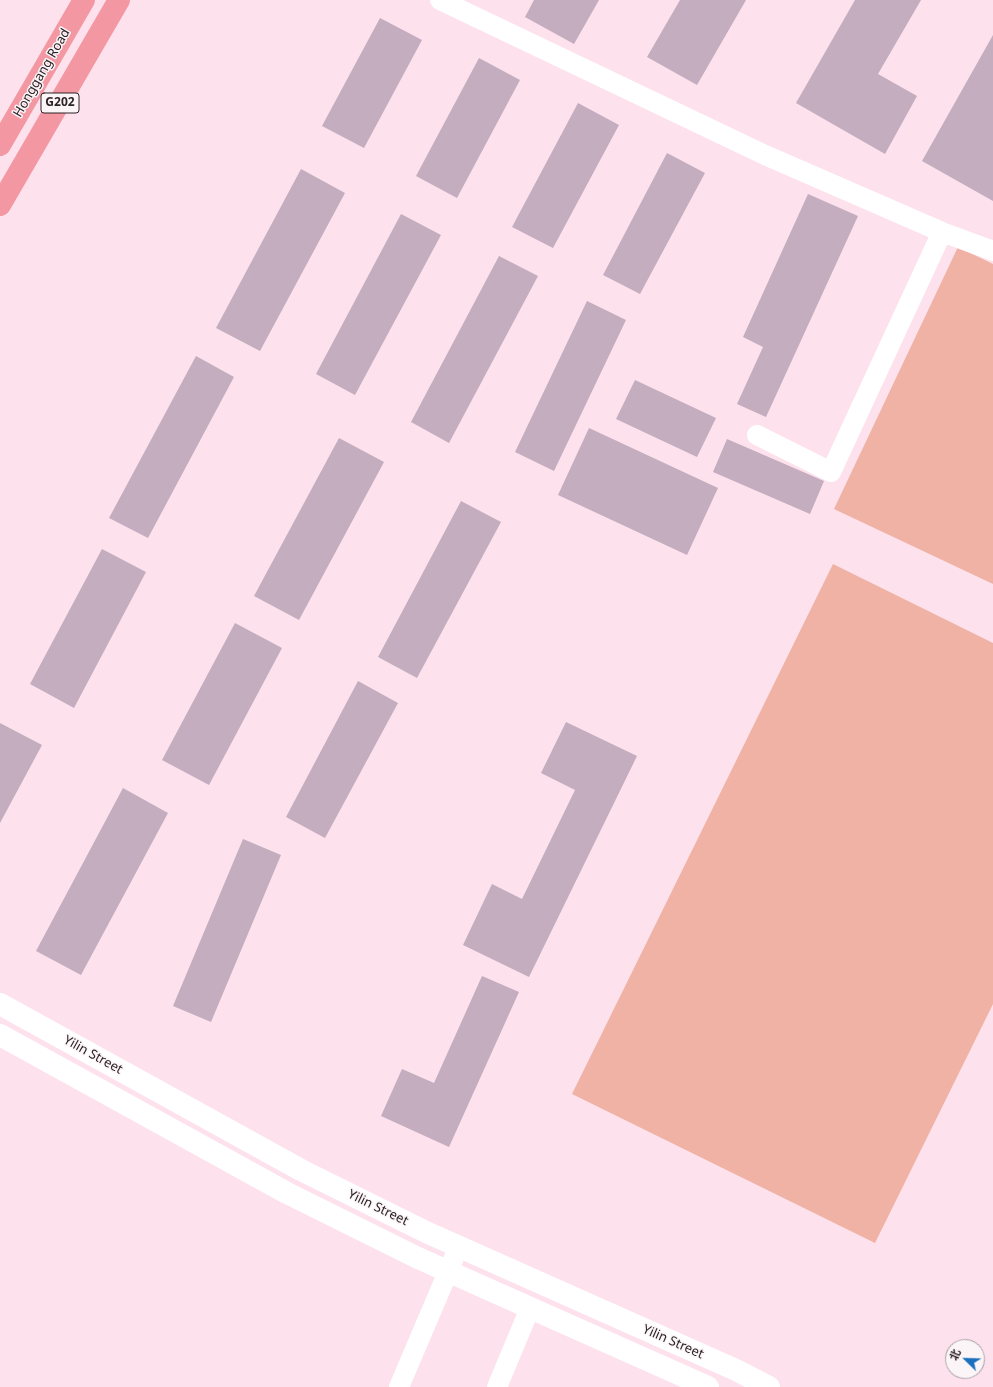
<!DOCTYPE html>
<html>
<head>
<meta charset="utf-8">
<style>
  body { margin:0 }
  #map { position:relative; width:993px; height:1387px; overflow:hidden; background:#fde1ec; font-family:"Noto Sans","Noto Sans SC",sans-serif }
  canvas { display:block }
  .north { position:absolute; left:945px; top:1339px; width:40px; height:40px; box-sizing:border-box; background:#fbf5f7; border:1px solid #a8a1a3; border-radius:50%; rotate:293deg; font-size:11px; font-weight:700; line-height:16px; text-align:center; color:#2c2226 }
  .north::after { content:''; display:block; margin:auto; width:14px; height:18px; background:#1b70be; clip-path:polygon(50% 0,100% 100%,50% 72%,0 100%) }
</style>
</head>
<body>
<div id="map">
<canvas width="993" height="1387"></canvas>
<div class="north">北</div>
</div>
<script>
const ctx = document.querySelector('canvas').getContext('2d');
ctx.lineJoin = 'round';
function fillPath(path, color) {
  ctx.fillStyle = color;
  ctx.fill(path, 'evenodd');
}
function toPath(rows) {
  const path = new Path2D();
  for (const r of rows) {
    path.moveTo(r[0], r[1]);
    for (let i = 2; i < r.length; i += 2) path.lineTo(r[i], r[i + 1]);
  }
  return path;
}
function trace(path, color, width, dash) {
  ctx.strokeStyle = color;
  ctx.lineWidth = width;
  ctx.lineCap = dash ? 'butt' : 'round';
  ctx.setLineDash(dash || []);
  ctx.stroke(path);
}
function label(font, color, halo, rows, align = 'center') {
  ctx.font = font + ' "Noto Sans",sans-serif';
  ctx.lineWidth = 3;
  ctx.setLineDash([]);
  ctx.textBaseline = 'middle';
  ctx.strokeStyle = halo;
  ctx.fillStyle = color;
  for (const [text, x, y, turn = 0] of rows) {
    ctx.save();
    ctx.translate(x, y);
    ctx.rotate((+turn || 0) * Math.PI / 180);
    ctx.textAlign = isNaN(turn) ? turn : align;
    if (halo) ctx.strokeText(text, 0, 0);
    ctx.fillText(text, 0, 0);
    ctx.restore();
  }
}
const green = toPath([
  [958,247,993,264,993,584,834,509],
  [833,564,993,643,993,1004,875,1243,572,1094]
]);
const building = toPath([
  [534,0,599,0,574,44,525,17],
  [680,0,746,0,697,85,647,57],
  [855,0,921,0,878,74,917,96,885,154,796,103],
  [380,18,422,40,364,148,322,126],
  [993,35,993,201,922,161],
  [479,58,520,80,457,198,416,176],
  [578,103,619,125,553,248,512,227],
  [667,153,705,173,640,294,603,275],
  [301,169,345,193,260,351,216,328],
  [808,194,858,216,766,417,737,404,763,347,743,337],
  [401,214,441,235,355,395,316,374],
  [499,256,538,276,449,443,411,422],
  [587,301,626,320,554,471,515,452],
  [196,356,234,377,148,538,109,518],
  [635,380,716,418,697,457,616,419],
  [589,428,718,488,687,555,558,495],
  [339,438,384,462,299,620,254,596],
  [727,439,824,481,810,514,713,472],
  [461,501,501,522,417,678,378,657],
  [102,549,146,572,74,708,30,684],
  [235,623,282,648,209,785,162,760],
  [358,681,398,703,325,838,286,817],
  [566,722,637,756,529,977,463,945,492,884,522,899,575,790,541,773],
  [0,723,42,745,0,823],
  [123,788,168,813,81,975,36,951],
  [243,839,281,855,211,1022,173,1006],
  [482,976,519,992,449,1147,381,1116,402,1069,434,1083]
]);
const minor = toPath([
  [440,0,765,155,942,232,993,251],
  [757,435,831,472,942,232],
  [399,1387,459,1246],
  [497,1387,530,1308]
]);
const tertiary = toPath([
  [0,1004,301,1170,426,1232,736,1370,769,1387],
  [0,1035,287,1193,418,1258,708,1387]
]);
const trunk = toPath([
  [0,145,84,0],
  [0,205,119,0]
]);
const shields = [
  [60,103,38]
];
const shieldNames = [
  ["G202",60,103]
];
const streetNames = [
  ["Honggang Road",42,73,-60],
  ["Yilin Street",93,1055,29],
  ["Yilin Street",378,1208,26],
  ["Yilin Street",673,1342,24]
];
fillPath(green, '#efb2a4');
fillPath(building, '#c3adbf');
trace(minor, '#fff', 20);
trace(tertiary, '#fff', 22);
trace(trunk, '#f397a3', 22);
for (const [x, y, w] of shields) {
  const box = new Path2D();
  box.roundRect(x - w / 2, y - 10, w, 20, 3);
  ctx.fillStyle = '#fbf5f7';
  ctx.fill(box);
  trace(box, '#2c2226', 1);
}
label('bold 12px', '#2c2226', null, shieldNames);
label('13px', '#2c2226', '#fbf5f7', streetNames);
</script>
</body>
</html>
